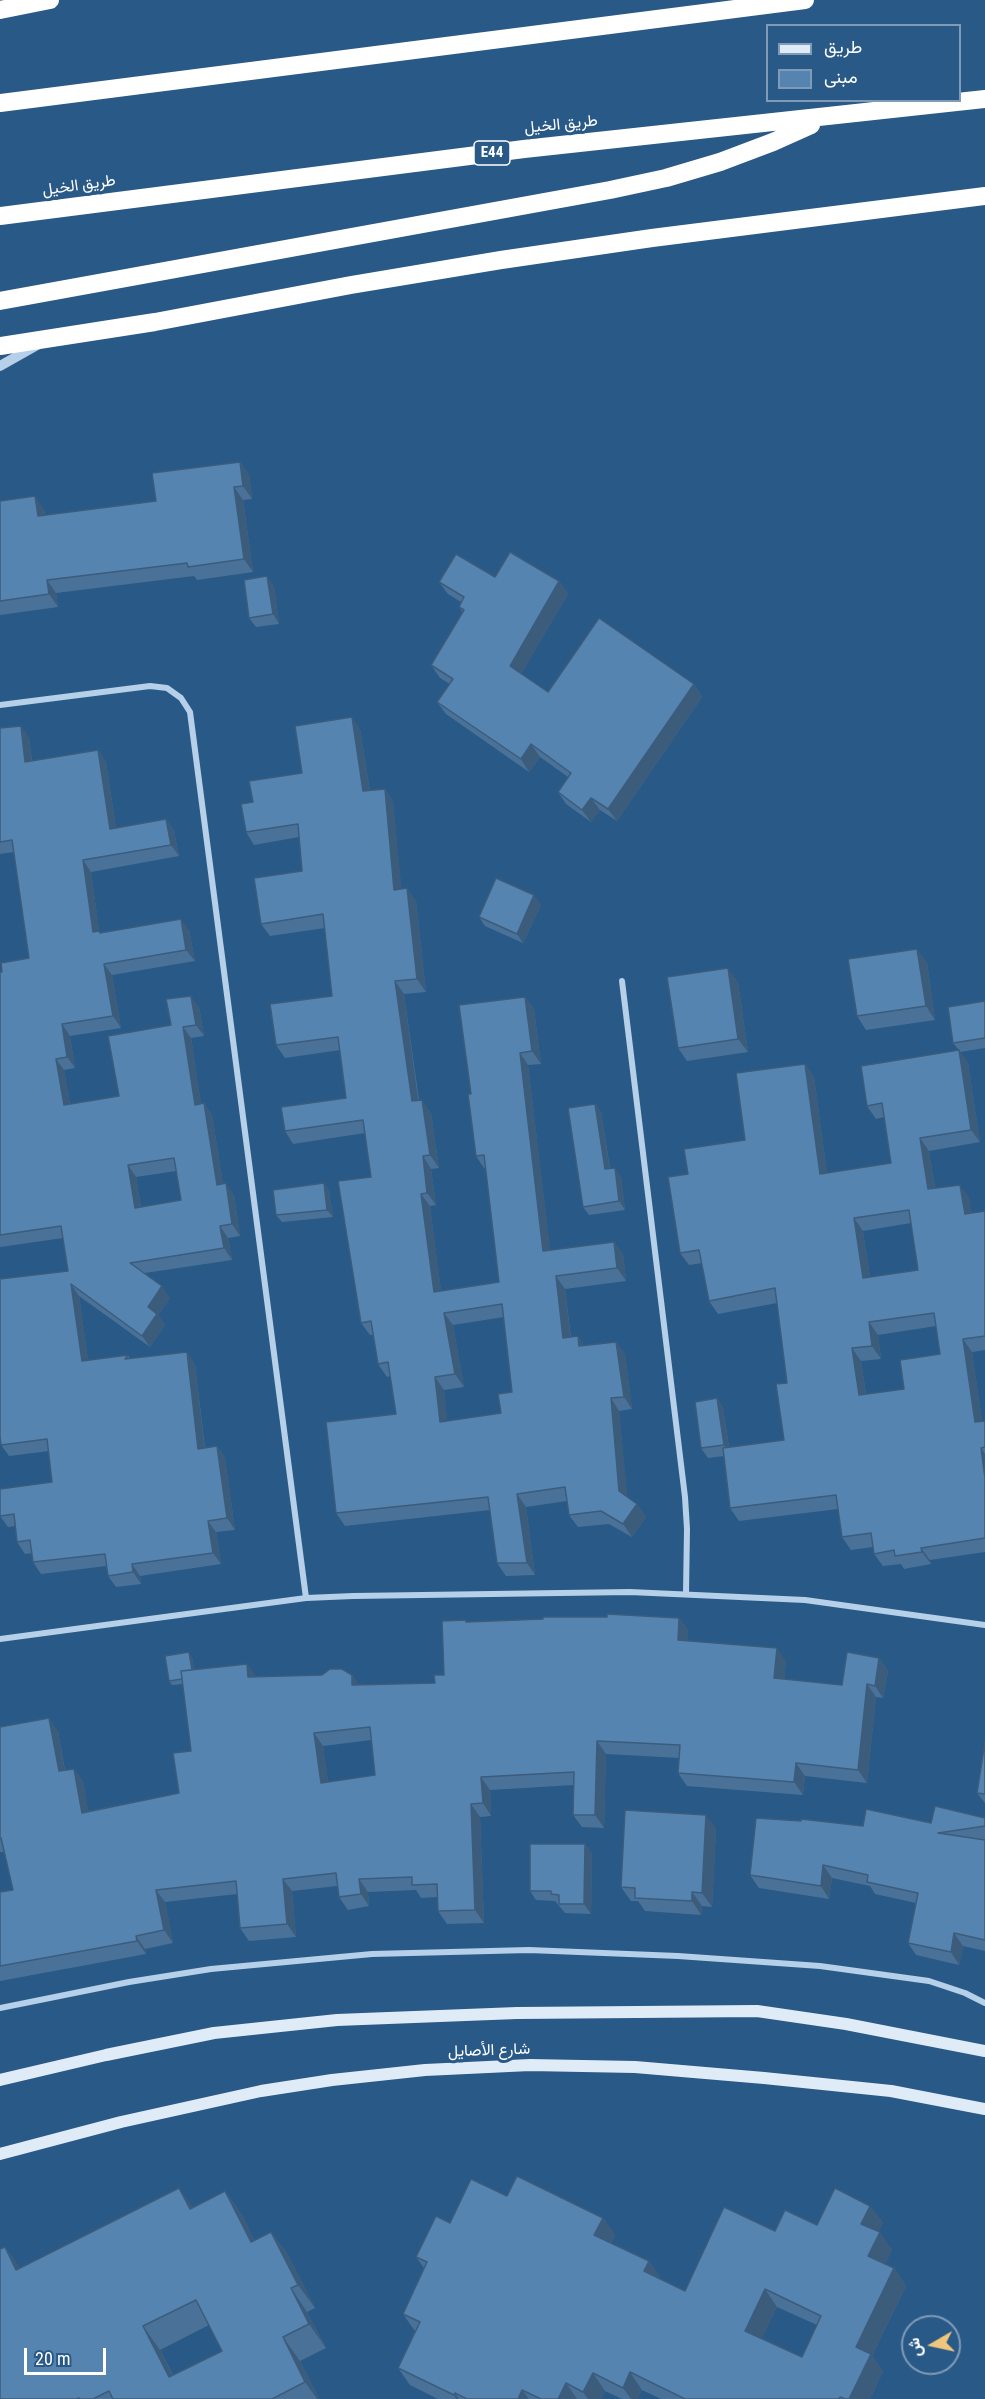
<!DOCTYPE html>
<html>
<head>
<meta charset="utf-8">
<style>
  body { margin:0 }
  #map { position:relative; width:985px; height:2399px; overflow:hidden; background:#295987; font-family:"Roboto Condensed",Vazirmatn,sans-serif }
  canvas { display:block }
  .legend { position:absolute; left:766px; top:24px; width:195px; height:78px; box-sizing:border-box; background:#295987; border:2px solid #7f9bb7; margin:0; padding:8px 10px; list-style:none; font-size:18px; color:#fff }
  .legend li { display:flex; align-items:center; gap:12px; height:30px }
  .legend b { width:30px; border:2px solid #7f9bb7 }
  .north { position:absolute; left:901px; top:2315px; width:60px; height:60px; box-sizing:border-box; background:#295987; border:2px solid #7f9bb7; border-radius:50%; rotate:261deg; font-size:16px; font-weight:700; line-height:24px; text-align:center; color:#fff }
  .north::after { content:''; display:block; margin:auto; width:21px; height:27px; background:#efc67c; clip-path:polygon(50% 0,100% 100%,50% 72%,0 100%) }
  .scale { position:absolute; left:24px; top:2348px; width:82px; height:27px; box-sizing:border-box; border:3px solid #fff; border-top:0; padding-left:8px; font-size:18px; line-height:21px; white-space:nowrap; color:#fff; -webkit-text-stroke:4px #295987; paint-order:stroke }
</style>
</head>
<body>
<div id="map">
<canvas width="985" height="2399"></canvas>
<ul class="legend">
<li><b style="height:8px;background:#dfebf7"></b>طريق</li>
<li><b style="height:16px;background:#5684b1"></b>مبنى</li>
</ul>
<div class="north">ش</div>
<div class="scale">20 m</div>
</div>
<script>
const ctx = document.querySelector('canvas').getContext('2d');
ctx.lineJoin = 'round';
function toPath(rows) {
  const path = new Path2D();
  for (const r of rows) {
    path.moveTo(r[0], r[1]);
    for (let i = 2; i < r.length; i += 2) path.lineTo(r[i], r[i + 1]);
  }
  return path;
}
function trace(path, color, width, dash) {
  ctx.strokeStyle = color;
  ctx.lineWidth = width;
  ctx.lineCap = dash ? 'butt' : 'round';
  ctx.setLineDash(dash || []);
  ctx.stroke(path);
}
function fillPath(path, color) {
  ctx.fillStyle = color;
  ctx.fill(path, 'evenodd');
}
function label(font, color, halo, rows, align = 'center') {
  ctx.font = font + ' "Roboto Condensed",Vazirmatn,sans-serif';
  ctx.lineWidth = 6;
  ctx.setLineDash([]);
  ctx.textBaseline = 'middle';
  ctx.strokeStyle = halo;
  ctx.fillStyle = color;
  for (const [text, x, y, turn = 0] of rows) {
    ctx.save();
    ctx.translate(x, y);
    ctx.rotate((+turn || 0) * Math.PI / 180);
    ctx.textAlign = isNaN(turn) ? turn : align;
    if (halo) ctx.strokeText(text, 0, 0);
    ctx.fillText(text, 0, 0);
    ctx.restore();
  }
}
const minor = toPath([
  [0,705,150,686,167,688,181,698,190,712,306,1598],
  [622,981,685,1497,687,1529,686,1593],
  [0,1639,306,1598,353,1596,630,1592,805,1600,985,1625],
  [0,2008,129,1982,211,1969,372,1954,529,1950,678,1956,820,1966,929,1981,965,1993,985,2003]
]);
const tertiary = toPath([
  [0,366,39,344]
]);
const secondary = toPath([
  [0,2080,106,2055,214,2033,337,2020,517,2013,757,2011,846,2024,985,2051],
  [0,2154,121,2122,261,2091,332,2080,425,2070,530,2065,635,2067,764,2078,891,2091,985,2109]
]);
const motorway = toPath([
  [0,10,50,0],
  [0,103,805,0],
  [0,216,524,149,985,99],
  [0,301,610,190,666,178,720,162,773,142,811,125],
  [0,346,155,322,351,285,501,260,652,238,985,196]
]);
const wall = toPath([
  [240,462,249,475,252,499,243,500,253,572,197,580,194,576,56,593,58,607,0,615,0,501,44,509,45,515,156,501],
  [495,577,559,581,568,594,521,674,548,692,694,684,702,697,617,821,600,810,591,822,566,804,558,792,568,777,540,757,529,772,446,714,437,702,450,684,440,678,431,665,463,613,459,607,461,602,448,594,439,582],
  [274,586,279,624,256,627,249,618],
  [0,728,29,737,32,761,98,750,106,762,116,828,166,819,174,831,179,856,91,872,99,931,101,933,189,930,195,961,112,975,121,1028,70,1036,75,1068,64,1070,70,1104,119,1096,171,1025,199,1007,204,1036,191,1038,201,1104,204,1103,212,1115,223,1184,234,1195,240,1236,228,1238,232,1260,145,1273,170,1298,158,1315,165,1325,150,1347,79,1296,88,1360,128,1355,130,1359,195,1364,205,1448,217,1446,225,1458,235,1530,216,1532,221,1564,140,1576,141,1584,116,1587,108,1576,106,1566,41,1574,33,1562,32,1553,25,1554,17,1542,15,1526,8,1527,0,1516,52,1482,49,1451,9,1456,1,1445,68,1271,63,1238,0,1247,0,972,29,958,14,852,0,854],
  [176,1171,181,1200,141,1207,136,1177],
  [360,729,370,791,385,789,393,802,401,889,416,901,426,992,404,994,419,1100,431,1113,439,1168,431,1169,436,1205,430,1206,441,1291,499,1282,486,1168,484,1168,476,1156,471,1094,525,997,534,1009,541,1064,528,1065,550,1250,614,1242,623,1254,626,1281,565,1289,571,1337,584,1345,616,1342,625,1354,632,1409,619,1411,627,1497,637,1504,646,1517,632,1537,609,1524,578,1527,569,1515,567,1501,526,1507,535,1575,506,1576,497,1563,490,1510,345,1526,336,1513,396,1414,390,1376,387,1377,378,1364,373,1335,370,1335,361,1323,371,1177,365,1133,293,1144,285,1131,346,1098,340,1050,285,1058,276,1045,332,996,325,928,270,936,261,924,302,871,299,837,254,845,246,832,253,802,302,773],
  [504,1317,512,1392,501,1413,447,1421,444,1390,464,1387,453,1325],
  [541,905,523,943,485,926,479,917],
  [927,962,935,1020,866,1030,857,1016],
  [738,982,748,1052,687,1061,678,1048],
  [985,1001,985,1048,960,1052,968,1063,980,1142,929,1151,935,1188,969,1197,971,1213,985,1211,985,1350,972,1352,982,1421,985,1421,985,1552,930,1560,931,1564,904,1569,901,1564,883,1566,874,1554,873,1547,851,1550,842,1537,838,1509,739,1521,730,1508,724,1456,708,1458,701,1448,717,1398,723,1408,729,1447,784,1440,787,1383,777,1303,718,1314,709,1301,702,1263,689,1265,680,1253,688,1174,745,1140,805,1064,814,1077,827,1173,891,1163,884,1117,876,1119,867,1106,959,1050,953,1043],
  [911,1223,918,1270,870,1277,863,1231],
  [936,1326,940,1354,904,1389,866,1394,861,1361,881,1359,878,1335],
  [595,1104,601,1112,610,1168,621,1176,625,1210,589,1215,583,1207],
  [329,1190,333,1217,282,1222,276,1215],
  [679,1618,688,1630,687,1641,786,1661,784,1679,842,1685,879,1658,888,1671,883,1698,876,1697,867,1783,805,1776,803,1795,687,1786,678,1773,680,1758,606,1754,604,1828,582,1827,573,1815,574,1785,490,1790,491,1816,480,1817,484,1923,447,1924,438,1911,437,1897,421,1898,416,1890,368,1892,369,1906,348,1910,339,1897,337,1886,292,1891,296,1937,249,1941,240,1928,237,1894,165,1902,173,1943,145,1949,146,1954,0,1981,0,1892,13,1890,4,1852,0,1852,0,1727,58,1731,65,1770,74,1769,83,1782,88,1811,179,1793,191,1751,183,1684,172,1685,169,1681,192,1657,194,1670,247,1664,256,1677,352,1675,359,1685,435,1683,444,1675,466,1620,467,1622],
  [371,1740,375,1775,328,1782,323,1746],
  [985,1742,985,1803,977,1793],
  [985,1818,985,1951,963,1946,959,1965,916,1955,908,1943,916,1903,875,1894,870,1886,832,1878,829,1899,759,1888,750,1875,931,1823],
  [716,1828,712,1907,702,1906,701,1915,645,1911,638,1901,631,1901,621,1887],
  [585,1844,592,1854,591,1914,565,1913,555,1901,536,1900,530,1891],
  [225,2191,242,2215,254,2240,271,2232,288,2255,315,2308,307,2312,326,2348,300,2361,319,2399,0,2399,5,2247,20,2268,193,2207],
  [209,2325,222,2351,173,2375,160,2350],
  [507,2196,603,2218,615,2235,611,2243,649,2261,661,2279,685,2291,775,2231,817,2225,870,2206,883,2223,878,2232,892,2250,885,2264,894,2268,906,2286,872,2356,883,2371,870,2399,661,2399,642,2390,638,2399,622,2399,605,2391,601,2399,438,2399,410,2385,398,2368,415,2331,403,2314,424,2268,416,2257,450,2223],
  [777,2307,817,2325,802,2357,762,2338]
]);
const shadedWall = toPath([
  [240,462,249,475,252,499,243,486],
  [234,487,243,500,253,572,244,559],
  [35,496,44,509,47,529,38,516],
  [267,576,274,586,279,624,273,614],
  [47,580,56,593,58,607,49,594],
  [559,581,568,594,519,678,510,666],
  [694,684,702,697,617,821,608,809],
  [352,717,360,729,372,804,363,791],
  [21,726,29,737,33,773,25,762],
  [531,744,540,757,529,772,521,759],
  [98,750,106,762,118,841,110,829],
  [385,789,393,802,403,902,394,890],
  [591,798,600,810,591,822,582,810],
  [166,819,174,831,179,856,171,845],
  [83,860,91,872,101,943,93,932],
  [407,888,416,901,426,992,417,979],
  [534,895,541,905,523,943,517,934],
  [181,919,189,930,195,961,186,950],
  [917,949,927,962,935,1020,926,1006],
  [104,964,112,975,121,1028,113,1016],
  [728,968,738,982,748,1052,738,1039],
  [395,981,404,994,420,1114,412,1101],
  [191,996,199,1007,204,1036,196,1025],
  [525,997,534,1009,541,1064,532,1051],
  [62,1024,70,1036,75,1068,67,1057],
  [183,1027,191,1038,203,1116,195,1105],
  [959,1050,968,1063,980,1142,971,1130],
  [520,1053,528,1065,552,1264,543,1251],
  [56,1059,64,1070,72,1116,64,1105],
  [805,1064,814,1077,829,1187,820,1174],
  [422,1100,431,1113,439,1168,430,1155],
  [204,1103,212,1115,225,1196,217,1185],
  [595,1104,601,1112,611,1177,605,1169],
  [920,1138,929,1151,937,1202,928,1189],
  [423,1156,431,1169,436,1205,427,1193],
  [128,1165,136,1177,143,1220,135,1208],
  [615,1168,621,1176,625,1210,619,1201],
  [226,1183,234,1195,240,1236,232,1224],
  [324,1183,329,1190,333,1217,327,1210],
  [960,1185,969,1197,974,1227,965,1214],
  [421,1194,430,1206,443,1305,434,1292],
  [854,1218,863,1231,872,1291,863,1278],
  [220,1226,228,1238,232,1260,224,1248],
  [614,1242,623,1254,626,1281,617,1268],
  [556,1276,565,1289,572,1350,563,1338],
  [71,1284,79,1296,90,1373,82,1361],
  [162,1286,170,1298,158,1315,165,1325,150,1347,142,1336,148,1307],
  [444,1313,453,1325,464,1387,455,1374],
  [869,1322,878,1335,881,1359,872,1346],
  [578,1336,587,1349,579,1346],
  [963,1339,972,1352,984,1435,975,1422],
  [616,1342,625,1354,632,1409,624,1397],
  [852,1348,861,1361,868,1408,859,1395],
  [187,1352,195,1364,206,1461,198,1449],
  [435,1377,444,1390,449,1435,440,1422],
  [611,1398,619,1411,628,1503,619,1491],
  [717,1398,723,1408,730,1455,724,1445],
  [217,1446,225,1458,235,1530,227,1518],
  [981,1448,985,1454,985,1478],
  [517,1494,526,1507,535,1575,527,1563],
  [637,1504,646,1517,632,1537,623,1524],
  [208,1521,216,1532,221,1564,213,1553],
  [921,1548,930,1560,931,1564,922,1552],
  [132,1564,140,1576,141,1584,133,1572],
  [679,1618,688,1630,687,1653,678,1640],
  [777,1648,786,1661,783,1691,774,1678],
  [189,1652,192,1657,196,1682,193,1677],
  [879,1658,888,1671,883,1698,875,1686],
  [247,1664,256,1677,248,1677],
  [352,1675,361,1687,352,1685],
  [867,1684,876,1697,867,1783,858,1770],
  [49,1718,58,1731,67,1784,59,1771],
  [314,1733,323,1746,330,1796,321,1783],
  [597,1741,606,1754,604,1828,595,1815],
  [796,1763,805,1776,803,1795,794,1782],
  [74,1769,83,1782,91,1825,82,1813],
  [481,1777,490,1790,491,1816,483,1803],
  [471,1804,480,1817,484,1923,475,1910],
  [706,1815,716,1828,712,1907,702,1893],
  [585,1844,592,1854,591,1914,584,1904],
  [823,1865,832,1878,829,1899,821,1886],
  [283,1879,292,1891,296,1937,287,1924],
  [359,1879,368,1892,369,1906,361,1894],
  [156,1890,165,1902,173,1943,164,1930],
  [692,1892,702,1906,701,1915,692,1901],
  [954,1933,963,1946,959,1965,951,1952],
  [136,1936,145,1949,146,1954,137,1941],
  [179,2188,196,2211,190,2209],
  [225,2191,242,2215,267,2266,251,2242],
  [870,2206,883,2223,874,2241,861,2224],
  [603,2218,615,2235,606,2252,594,2235],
  [271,2232,288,2255,315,2308,298,2285],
  [880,2232,892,2250,881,2273,868,2256],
  [5,2247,22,2270,16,2270],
  [649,2261,661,2279,656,2289,644,2271],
  [894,2268,906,2286,872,2356,883,2371,870,2399,849,2399,856,2347],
  [291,2288,307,2312,326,2348,309,2324],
  [765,2289,777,2307,758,2348,745,2331],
  [143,2326,160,2350,184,2399,169,2377],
  [283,2337,300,2361,319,2399,317,2399,305,2382],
  [630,2372,642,2390,638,2399,631,2399,623,2388],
  [593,2373,605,2391,601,2399,588,2399,583,2392],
  [566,2383,577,2399,558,2399],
  [522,2390,529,2399,518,2399],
  [455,2393,459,2399,456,2399,454,2395]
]);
const building = toPath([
  [240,462,243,486,234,487,244,559,188,567,187,563,47,580,49,594,0,601,0,501,35,496,38,516,156,501,152,473,240,462],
  [510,552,559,581,510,666,548,692,599,618,694,684,608,809,591,798,582,810,558,792,571,773,531,744,521,759,437,702,453,679,431,665,464,610,459,607,464,597,439,582,456,554,495,577,510,552],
  [267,576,273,614,249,618,244,580,267,576],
  [352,717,363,791,385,789,394,890,407,888,417,979,395,981,412,1101,422,1100,430,1155,423,1156,427,1193,421,1194,434,1292,499,1282,484,1155,476,1156,468,1094,471,1094,459,1005,525,997,532,1051,520,1053,543,1251,614,1242,617,1268,556,1276,563,1338,578,1336,579,1346,616,1342,624,1397,611,1398,619,1491,637,1504,623,1524,601,1511,569,1515,565,1487,517,1494,527,1563,497,1563,488,1497,336,1513,326,1422,396,1414,388,1362,378,1364,371,1321,361,1323,338,1181,371,1177,363,1120,285,1131,281,1107,346,1098,338,1037,276,1045,270,1004,332,996,323,914,261,924,254,878,302,871,298,824,246,832,241,804,253,802,249,781,302,773,295,726,352,717],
  [502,1304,512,1392,498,1394,501,1413,440,1422,435,1377,455,1374,444,1313,502,1304],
  [21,726,25,762,98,750,110,829,166,819,171,845,83,860,93,932,99,931,100,933,181,919,186,950,104,964,113,1016,62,1024,67,1057,56,1059,64,1105,119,1096,108,1036,171,1025,166,999,191,996,196,1025,183,1027,195,1105,204,1103,217,1185,226,1183,232,1224,220,1226,224,1248,130,1263,162,1286,148,1307,157,1314,142,1336,71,1284,82,1361,128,1355,125,1359,187,1352,198,1449,217,1446,227,1518,208,1521,213,1553,132,1564,133,1572,108,1576,105,1554,33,1562,30,1540,17,1542,14,1514,0,1516,0,1489,52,1482,47,1439,1,1445,0,1436,0,1279,68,1271,61,1226,0,1235,0,972,2,972,1,963,29,958,12,840,0,842,0,728,21,726],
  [174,1158,181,1200,135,1208,128,1165,174,1158],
  [496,878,534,895,517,934,479,917,496,878],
  [917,949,926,1006,857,1016,848,959,917,949],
  [728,968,738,1039,678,1048,667,977,728,968],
  [985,1001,985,1038,953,1043,948,1007,985,1001],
  [959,1050,971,1130,920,1138,928,1189,960,1185,965,1214,985,1211,985,1336,963,1339,975,1422,985,1421,985,1447,981,1448,985,1478,985,1538,921,1548,922,1552,895,1556,894,1550,874,1554,871,1533,842,1537,836,1495,730,1508,723,1448,784,1440,776,1384,787,1383,775,1288,709,1301,699,1250,680,1253,668,1177,688,1174,684,1149,745,1140,736,1073,805,1064,820,1174,891,1163,882,1103,867,1106,861,1066,959,1050],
  [909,1210,918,1270,863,1278,854,1218,909,1210],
  [934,1313,940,1354,900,1360,904,1389,859,1395,852,1348,872,1346,869,1322,934,1313],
  [595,1104,605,1169,615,1168,619,1201,583,1207,568,1108,595,1104],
  [324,1183,327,1210,276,1215,273,1190,324,1183],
  [717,1398,724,1445,701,1448,695,1402,717,1398],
  [607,1614,679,1618,678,1640,777,1648,774,1678,842,1685,847,1652,879,1658,875,1686,867,1684,858,1770,796,1763,794,1782,678,1773,680,1745,597,1741,595,1815,573,1815,574,1772,481,1777,483,1803,471,1804,475,1910,438,1911,437,1884,412,1885,412,1877,359,1879,361,1894,339,1897,336,1873,283,1879,287,1924,240,1928,236,1881,156,1890,164,1930,136,1936,137,1941,0,1966,0,1892,13,1890,1,1838,0,1838,0,1727,49,1718,59,1771,74,1769,82,1813,179,1793,173,1753,191,1751,181,1671,247,1664,248,1677,322,1675,330,1669,342,1669,352,1675,352,1685,435,1683,434,1675,444,1675,442,1621,466,1620,466,1622,543,1619,543,1617,607,1617,607,1614],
  [370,1727,375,1775,321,1783,314,1733,370,1727],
  [189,1652,192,1670,181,1671,182,1679,169,1681,165,1656,189,1652],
  [985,1742,985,1794,977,1793,985,1742],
  [935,1806,985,1818,985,1826,938,1833,985,1840,985,1940,954,1933,951,1952,908,1943,918,1893,867,1882,868,1875,823,1865,821,1886,750,1875,756,1818,801,1821,801,1819,863,1826,866,1809,931,1823,935,1806],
  [625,1810,706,1815,702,1893,692,1892,692,1901,635,1898,635,1888,621,1887,625,1810],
  [530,1844,585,1844,584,1904,559,1904,559,1895,551,1894,551,1891,530,1891,530,1844],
  [517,2176,603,2218,594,2235,649,2261,644,2271,685,2291,724,2207,775,2231,785,2210,817,2225,835,2188,870,2206,861,2224,880,2232,868,2256,894,2268,856,2347,871,2354,849,2399,845,2399,840,2397,839,2399,685,2399,630,2372,623,2388,593,2373,583,2392,566,2383,558,2399,541,2399,522,2390,518,2399,467,2399,455,2393,454,2395,398,2368,420,2322,403,2314,427,2262,416,2257,436,2216,450,2223,471,2179,507,2196,517,2176],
  [765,2289,821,2316,802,2357,745,2331,765,2289],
  [179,2188,190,2209,225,2191,251,2242,271,2232,298,2285,291,2288,309,2324,283,2337,305,2382,272,2399,113,2399,109,2391,93,2399,80,2399,79,2398,76,2399,0,2399,0,2249,5,2247,16,2270,179,2188],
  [196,2300,222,2351,169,2377,143,2326,196,2300]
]);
const shields = [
  [492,153,36]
];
const shieldNames = [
  ["E44",492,153]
];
const streetNames = [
  ["طريق الخيل",561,125,-6],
  ["طريق الخيل",79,186,-8],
  ["شارع الأصايل",489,2051,-2]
];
trace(minor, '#b5d0e8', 6);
trace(tertiary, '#b5d0e8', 10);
trace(secondary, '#dfebf7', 12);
trace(motorway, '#fff', 18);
fillPath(wall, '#4a7298');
fillPath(shadedWall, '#3c5c7c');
fillPath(building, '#5684b1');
trace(building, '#3c5c7c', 1.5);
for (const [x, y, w] of shields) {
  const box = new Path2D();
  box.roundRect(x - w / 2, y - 12, w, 24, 4.5);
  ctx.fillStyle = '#295987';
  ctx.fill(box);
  trace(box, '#fff', 1.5);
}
label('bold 15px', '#fff', null, shieldNames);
label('16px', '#fff', '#295987', streetNames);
</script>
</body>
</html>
